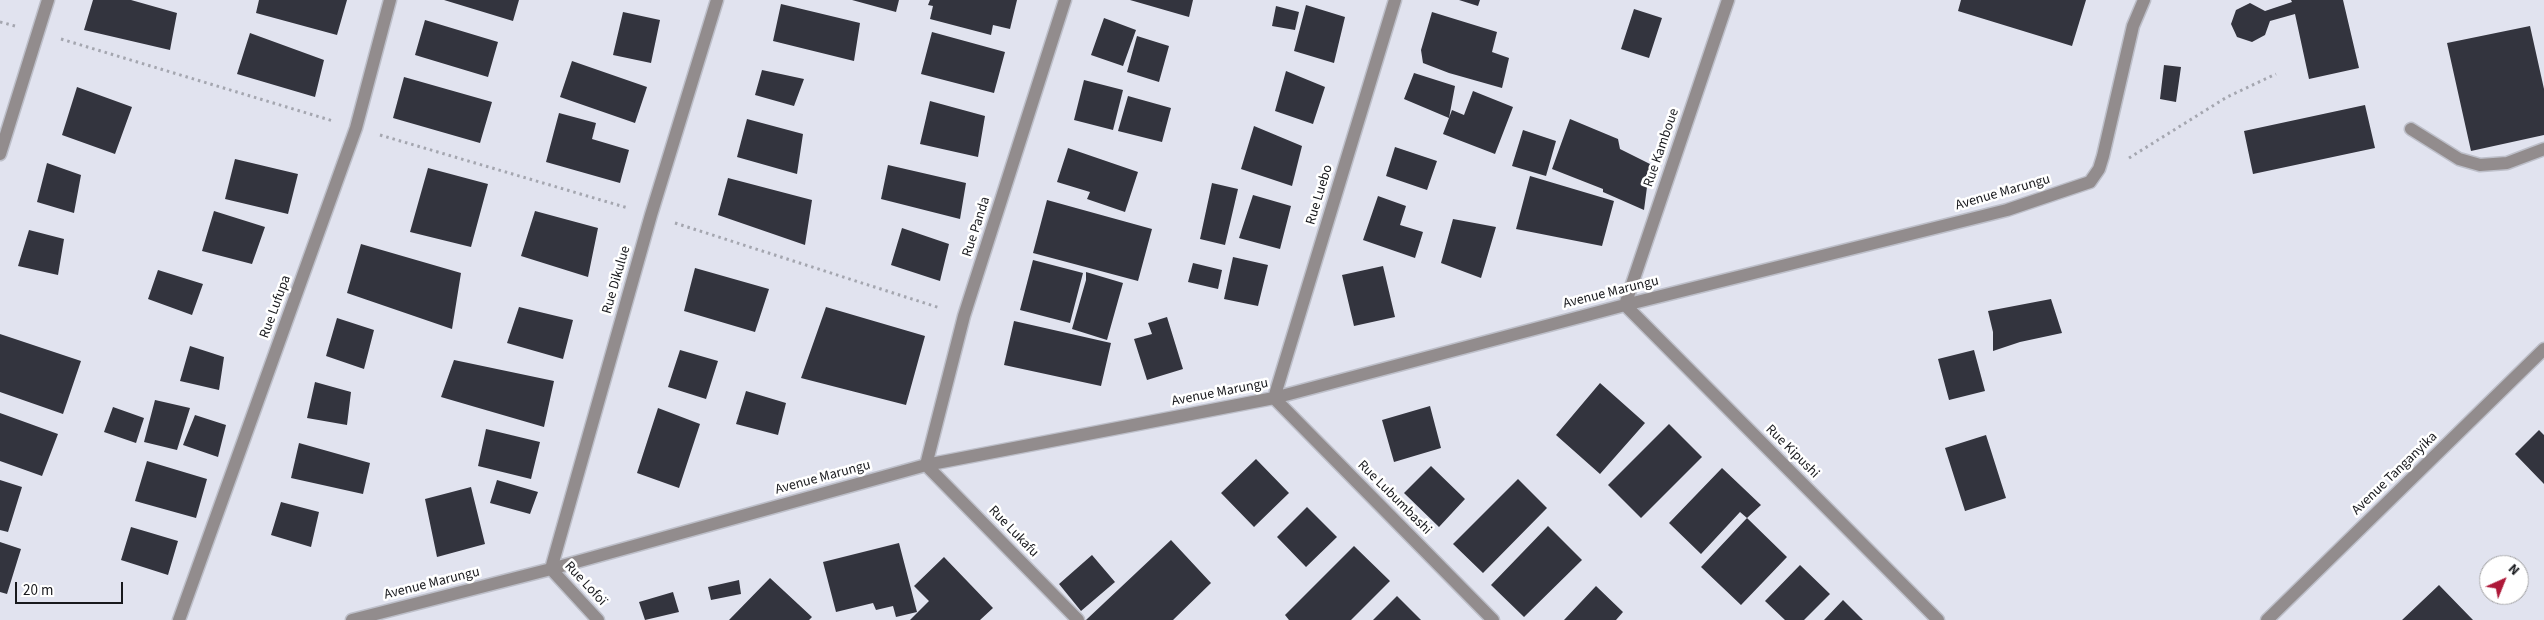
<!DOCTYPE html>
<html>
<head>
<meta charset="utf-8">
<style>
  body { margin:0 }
  #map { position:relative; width:2544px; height:620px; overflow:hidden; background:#e1e3ef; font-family:"Source Sans 3",sans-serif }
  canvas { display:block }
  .north { position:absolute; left:2479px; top:555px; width:50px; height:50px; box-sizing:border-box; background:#fff; border:1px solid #a3a3a5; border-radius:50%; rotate:44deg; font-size:14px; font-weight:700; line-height:20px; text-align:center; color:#18191d }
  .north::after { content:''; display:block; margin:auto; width:18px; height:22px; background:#ae1939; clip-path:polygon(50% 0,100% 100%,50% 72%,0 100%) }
  .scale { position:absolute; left:15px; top:582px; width:108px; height:22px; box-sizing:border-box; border:2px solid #18191d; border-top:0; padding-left:6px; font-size:15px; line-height:18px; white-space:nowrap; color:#18191d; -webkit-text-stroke:4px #fff; paint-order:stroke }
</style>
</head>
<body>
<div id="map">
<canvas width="2544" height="620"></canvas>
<div class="north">N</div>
<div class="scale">20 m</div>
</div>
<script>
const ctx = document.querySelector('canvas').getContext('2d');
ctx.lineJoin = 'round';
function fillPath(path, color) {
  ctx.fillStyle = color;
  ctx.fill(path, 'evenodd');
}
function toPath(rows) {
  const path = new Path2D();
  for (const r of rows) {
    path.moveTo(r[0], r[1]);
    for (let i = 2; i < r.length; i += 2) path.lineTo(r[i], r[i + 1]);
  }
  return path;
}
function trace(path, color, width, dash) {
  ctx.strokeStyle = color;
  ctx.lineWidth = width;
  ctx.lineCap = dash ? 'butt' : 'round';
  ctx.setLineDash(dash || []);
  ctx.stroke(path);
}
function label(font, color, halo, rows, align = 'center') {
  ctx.font = font + ' "Source Sans 3",sans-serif';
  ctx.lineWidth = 5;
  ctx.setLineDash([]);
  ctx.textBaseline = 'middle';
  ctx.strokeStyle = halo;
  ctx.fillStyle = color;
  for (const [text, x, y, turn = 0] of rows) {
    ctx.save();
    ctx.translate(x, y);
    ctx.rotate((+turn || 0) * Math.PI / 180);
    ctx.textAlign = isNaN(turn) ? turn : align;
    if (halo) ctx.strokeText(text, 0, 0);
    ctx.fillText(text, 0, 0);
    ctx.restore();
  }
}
const building = toPath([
  [93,0,131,0,177,13,170,50,84,30],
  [259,0,347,0,337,35,256,13],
  [444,0,519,0,513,21],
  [852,0,899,0,896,12],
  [930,0,1017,0,1010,29,993,25,991,35,930,19,933,6,928,5],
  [1130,0,1193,0,1189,17],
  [1459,0,1480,0,1478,6],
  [1961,0,2086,0,2072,46,1958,11],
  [2291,0,2343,0,2359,68,2309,79,2295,14,2270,21,2265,35,2252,42,2237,37,2231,24,2236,10,2250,3,2265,11,2292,2],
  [781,4,860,23,854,61,773,41],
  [1306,5,1345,17,1334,63,1294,51],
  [1276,6,1299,12,1295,30,1272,26],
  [1634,9,1662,18,1649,58,1621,49],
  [623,12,660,20,651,63,613,55],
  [1432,12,1497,32,1492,52,1509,58,1502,88,1449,73,1423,63,1421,50],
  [1104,18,1136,30,1123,66,1091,55],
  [425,20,498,42,488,77,415,55],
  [2530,26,2544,89,2544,135,2471,151,2447,43],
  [932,32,1005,52,994,93,921,74],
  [250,33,324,60,315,97,237,74],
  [1137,36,1169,46,1159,82,1127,72],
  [572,61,647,87,635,123,560,97],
  [2164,65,2181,67,2176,102,2160,99],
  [762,70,804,79,794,106,755,95],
  [1286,71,1325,87,1313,124,1275,111],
  [1414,73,1455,86,1449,118,1452,110,1464,115,1473,91,1513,107,1495,154,1443,134,1449,118,1404,99],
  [404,77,492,102,480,143,393,118],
  [1084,80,1123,90,1113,130,1074,120],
  [77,87,132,107,115,154,62,135],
  [1128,96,1171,108,1162,142,1118,131],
  [930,101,985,116,978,157,920,144],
  [2365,105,2375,148,2253,174,2244,131],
  [559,113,596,123,592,139,629,150,620,183,546,162],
  [747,119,803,134,797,174,737,157],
  [1570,119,1618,139,1620,149,1650,164,1644,210,1603,192,1603,189,1552,169],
  [1254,126,1302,146,1292,186,1241,169],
  [1523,130,1556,141,1546,176,1512,166],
  [1395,147,1437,161,1427,190,1386,176],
  [1068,148,1138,172,1125,212,1087,199,1090,192,1057,182],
  [235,159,298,174,288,214,225,199],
  [47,163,81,175,74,213,37,202],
  [888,165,966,183,960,219,881,199],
  [428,168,488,184,471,247,410,232],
  [1530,176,1614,201,1602,246,1516,229],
  [728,178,812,200,805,245,718,215],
  [1212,183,1238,189,1225,245,1200,239],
  [1253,195,1291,206,1280,249,1239,238],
  [1378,196,1406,206,1400,225,1423,232,1415,258,1363,240],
  [1047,200,1152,229,1138,281,1033,253],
  [214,211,265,227,252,264,202,251],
  [535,211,598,228,588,277,521,256],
  [1453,219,1496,227,1481,278,1441,263],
  [902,228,949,244,940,281,891,265],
  [29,230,64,239,58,275,18,266],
  [361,244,461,273,452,329,347,293],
  [1233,257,1268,265,1258,306,1224,299],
  [1033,260,1083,273,1070,323,1020,310],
  [1193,263,1222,270,1218,289,1188,282],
  [1383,266,1395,317,1354,326,1342,275],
  [695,268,769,289,755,332,684,311],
  [158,270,203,284,192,315,148,299],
  [1086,272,1123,283,1107,340,1072,329,1086,280],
  [2051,299,2062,333,2020,342,1993,351,1993,332,1988,311],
  [519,307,573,320,563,359,507,343],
  [826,307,925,336,906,405,801,378],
  [1167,317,1183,369,1147,380,1134,339,1152,334,1148,323],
  [337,318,374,330,364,369,326,356],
  [1014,321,1111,343,1101,386,1004,365],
  [0,334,81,361,63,414,0,392],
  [190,346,224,357,219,390,180,381],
  [680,350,718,361,706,399,668,387],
  [1974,350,1985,391,1949,400,1938,359],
  [454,360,554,381,544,427,441,397],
  [315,382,351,392,347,425,307,418],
  [1600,383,1645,423,1600,474,1556,435],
  [746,391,786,403,778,435,736,424],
  [155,400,190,408,177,450,144,442],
  [1430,406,1441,448,1394,462,1382,420],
  [113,407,144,418,136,443,104,432],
  [658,408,700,424,679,488,637,473],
  [0,413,58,434,42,476,0,461],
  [195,415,226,425,218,457,183,445],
  [1669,424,1702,457,1641,518,1608,485],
  [486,429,540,442,531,479,478,466],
  [2539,430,2544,435,2544,484,2515,454],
  [1986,435,2006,498,1965,511,1945,448],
  [299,443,370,463,363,494,291,478],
  [1256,459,1289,493,1254,527,1221,493],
  [147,461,207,479,196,518,135,501],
  [1431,466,1465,499,1439,527,1404,493],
  [1722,468,1761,505,1747,518,1740,512,1701,554,1669,523],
  [1518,479,1547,508,1483,573,1453,544],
  [0,480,22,487,8,532,0,530],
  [497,480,538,492,530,514,490,503],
  [471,487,485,544,437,557,425,499],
  [281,502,319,512,311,547,271,535],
  [1307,507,1337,537,1306,567,1277,537],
  [1747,518,1787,557,1741,605,1701,567],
  [1548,526,1582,560,1524,617,1491,585],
  [131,527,178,541,168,575,121,560],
  [1171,540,1211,583,1173,620,1086,620],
  [0,542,21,549,7,594,0,592],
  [899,543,917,612,896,617,893,606,876,610,873,603,836,612,823,562],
  [1354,546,1390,581,1351,620,1289,620,1285,615],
  [1092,555,1115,582,1081,611,1059,584],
  [944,557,993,608,980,620,910,620,929,601,914,586],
  [1800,565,1830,594,1804,620,1785,620,1765,601],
  [770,578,812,617,809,620,729,620],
  [739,580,741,594,711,600,708,587],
  [2439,585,2473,620,2402,620],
  [1596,586,1623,612,1616,620,1564,620],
  [673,592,679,612,645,620,639,602],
  [1397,596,1421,620,1373,620],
  [1843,600,1863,620,1824,620]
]);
const path = toPath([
  [0,22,15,26],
  [61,39,333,121],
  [380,135,628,208],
  [2129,158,2227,97,2276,74],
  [675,223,940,308]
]);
const minor = toPath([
  [1065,0,964,316,926,465,1078,620],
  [1395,0,1274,398,1493,620],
  [1728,0,1625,305,1938,620],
  [2411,129,2459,159,2480,165,2507,163,2544,149],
  [0,154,48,0],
  [179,620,356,128,390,0],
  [352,620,551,569,926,465,1274,398,1625,305,2007,210,2090,182,2099,169,2103,156,2133,26,2144,0],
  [598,620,551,569,651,215,717,0],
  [2267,620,2544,349]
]);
const streetNames = [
  ["Rue Kamboue",1662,148,-71],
  ["Avenue Marungu",2003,193,-16],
  ["Rue Luebo",1320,195,-73],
  ["Rue Panda",977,227,-72],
  ["Rue Dikulue",617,280,-74],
  ["Avenue Marungu",1611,293,-14],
  ["Rue Lufupa",276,307,-70],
  ["Avenue Marungu",1220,393,-11],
  ["Rue Kipushi",1792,452,45],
  ["Avenue Tanganyika",2395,474,-44],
  ["Avenue Marungu",823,478,-15],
  ["Rue Lubumbashi",1394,498,45],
  ["Rue Lukafu",1013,532,46],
  ["Avenue Marungu",432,584,-14],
  ["Rue Lofoï",585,584,47]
];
fillPath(building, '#33343e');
trace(minor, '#bdbfc9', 15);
trace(path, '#a4a6af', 3, [2.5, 4]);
trace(minor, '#928c8d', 12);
label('14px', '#18191d', '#fff', streetNames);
</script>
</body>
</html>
